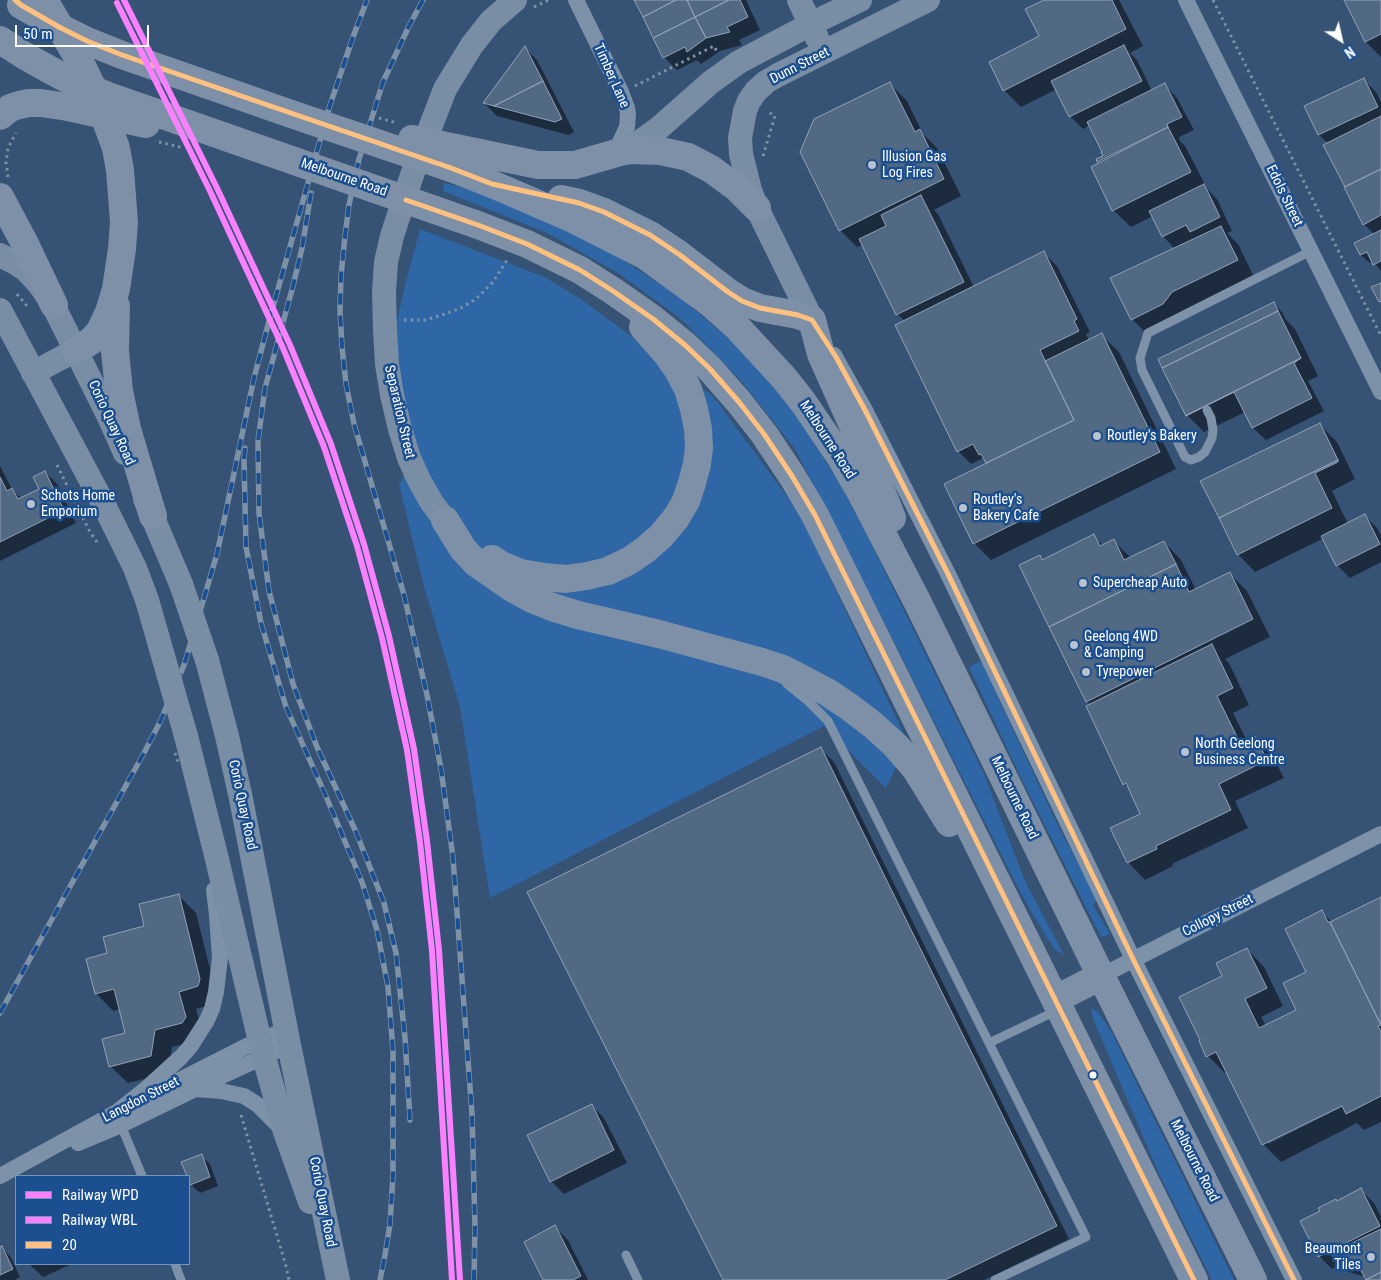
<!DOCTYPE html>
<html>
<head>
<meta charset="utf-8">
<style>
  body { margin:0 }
  #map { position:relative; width:1381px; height:1280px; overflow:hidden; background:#365274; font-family:"Roboto Condensed",sans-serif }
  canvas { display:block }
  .legend { position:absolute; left:15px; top:1175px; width:175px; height:90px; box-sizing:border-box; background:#1b4f8f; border:1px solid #7695bc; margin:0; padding:6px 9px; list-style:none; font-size:15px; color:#fff }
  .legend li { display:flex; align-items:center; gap:10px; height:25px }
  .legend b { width:25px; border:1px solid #7695bc }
  .north { position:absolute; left:1316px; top:15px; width:50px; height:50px; -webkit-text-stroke:4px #1b4f8f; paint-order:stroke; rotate:145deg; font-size:14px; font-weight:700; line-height:20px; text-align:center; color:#fff }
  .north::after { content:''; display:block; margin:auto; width:18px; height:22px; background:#fff; clip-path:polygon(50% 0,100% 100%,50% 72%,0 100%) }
  .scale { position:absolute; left:15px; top:25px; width:134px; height:22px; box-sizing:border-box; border:2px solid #fff; border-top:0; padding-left:6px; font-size:15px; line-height:18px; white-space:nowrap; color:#fff; -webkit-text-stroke:4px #1b4f8f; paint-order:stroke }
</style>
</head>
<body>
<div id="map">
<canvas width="1381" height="1280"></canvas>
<ul class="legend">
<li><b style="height:6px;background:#f980ff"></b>Railway WPD</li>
<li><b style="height:6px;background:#f980ff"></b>Railway WBL</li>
<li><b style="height:6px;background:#ffc080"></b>20</li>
</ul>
<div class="north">N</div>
<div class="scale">50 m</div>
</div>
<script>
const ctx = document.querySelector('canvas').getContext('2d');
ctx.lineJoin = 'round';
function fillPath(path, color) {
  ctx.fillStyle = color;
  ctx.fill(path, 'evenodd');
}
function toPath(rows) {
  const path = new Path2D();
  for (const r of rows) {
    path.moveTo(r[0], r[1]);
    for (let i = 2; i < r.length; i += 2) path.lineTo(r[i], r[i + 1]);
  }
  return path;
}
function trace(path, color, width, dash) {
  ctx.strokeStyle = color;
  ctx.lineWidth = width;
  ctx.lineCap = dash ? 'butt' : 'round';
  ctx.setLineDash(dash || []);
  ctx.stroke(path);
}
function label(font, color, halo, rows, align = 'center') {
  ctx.font = font + ' "Roboto Condensed",sans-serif';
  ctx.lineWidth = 5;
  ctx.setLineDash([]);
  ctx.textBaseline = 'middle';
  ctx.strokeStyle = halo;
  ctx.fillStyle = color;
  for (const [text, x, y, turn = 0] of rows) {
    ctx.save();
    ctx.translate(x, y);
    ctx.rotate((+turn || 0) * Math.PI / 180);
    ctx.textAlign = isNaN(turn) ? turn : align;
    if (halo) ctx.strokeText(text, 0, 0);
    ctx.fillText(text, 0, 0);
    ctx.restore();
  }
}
const green = toPath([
  [444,183,468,189,541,215,610,251,682,299,735,344,771,384,804,426,840,484,869,539,984,774,1025,881,1064,955,1064,956,1055,949,1047,938,1019,890,886,626,795,449,742,382,681,319,618,273,547,233,443,191],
  [420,229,547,278,582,300,713,396,800,514,908,743,886,788,824,726,490,898,460,707,423,583,399,484,416,454,402,390,395,329,405,285],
  [981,661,1060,830,1097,899,1093,905,1110,934,1101,937,1020,776,969,667],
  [1093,1009,1099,1013,1112,1033,1234,1280,1212,1280,1160,1176,1094,1021,1091,1010]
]);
const shadow = toPath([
  [636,0,746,0,760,30,739,40,742,45,720,51,701,64,697,60,677,70,664,57],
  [1046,0,1119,0,1143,46,1130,53,1137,60,1152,91,1165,85,1177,98,1194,130,1179,137,1180,141,1185,146,1208,190,1217,199,1232,231,1227,233,1238,244,1254,277,1149,336,1132,319,1175,249,1163,236,1153,216,1131,227,1113,210,1100,163,1097,160,1105,156,1090,125,1083,129,1070,116,1057,89,1021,107,1004,90,1040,37],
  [1345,0,1381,0,1381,57,1366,42],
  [525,48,537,60,574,132,569,135,497,116,484,103],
  [1363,79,1376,92,1381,102,1381,271,1373,261,1370,263,1361,255,1375,235,1364,224,1329,144,1319,135,1306,106],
  [889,83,907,101,923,134,937,148,961,196,934,210,938,214,974,287,1044,253,1057,266,1090,332,1086,334,1089,341,1101,335,1119,352,1176,469,991,560,974,543,988,463,983,458,971,464,958,451,905,321,897,314,863,245,857,247,840,230],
  [1273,303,1282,312,1286,320,1295,329,1318,376,1308,381,1324,411,1266,440,1253,428,1245,412,1204,432,1187,415],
  [1319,424,1337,442,1355,479,1332,491,1348,524,1364,515,1377,528,1381,535,1381,562,1350,578,1337,565,1324,538,1255,572,1238,554],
  [0,466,12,489,21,498,40,489,45,472,58,485,76,523,0,561],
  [1093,536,1104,546,1114,541,1131,558,1164,542,1181,560,1196,590,1230,574,1247,591,1270,637,1225,659,1229,663,1249,705,1233,713,1247,741,1255,737,1272,755,1284,778,1235,801,1248,828,1172,864,1173,866,1145,880,1128,862,1142,814,1130,790,1124,784,1091,705,1087,701,1040,557,1043,561],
  [821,749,834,762,1069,1239,984,1280,724,1280],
  [179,896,196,913,217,997,210,1005,196,1009,203,1035,200,1040,172,1047,168,1073,128,1083,110,1066,126,1034,120,1009,113,1011,96,993,109,954,146,927],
  [1381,898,1381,1122,1364,1130,1357,1123,1281,1162,1263,1144,1227,1072,1225,1073,1208,1056,1223,976,1247,949,1264,967,1283,1006,1261,1017,1266,1026,1298,1010,1322,912,1332,922],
  [1347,1102,1348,1104,1268,1144,1268,1141],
  [591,1105,604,1118,627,1163,564,1194,551,1181],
  [201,1156,210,1164,218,1186,200,1193,191,1185,183,1163],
  [1361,1190,1374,1203,1381,1217,1381,1280,1367,1280,1366,1277,1349,1272,1341,1264,1332,1269,1319,1256,1337,1202],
  [555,1227,568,1240,588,1280,544,1280],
  [2,1248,10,1256,20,1277,15,1280,0,1280,0,1249],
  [29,1264,72,1264,43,1277]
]);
const building = toPath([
  [634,0,676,0,643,17,634,0],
  [676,0,687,0,695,17,653,38,643,17,676,0],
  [687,0,729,0,695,17,687,0],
  [729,0,740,0,748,17,727,27,730,32,706,38,695,17,729,0],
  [1044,0,1112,0,1126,29,1003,91,989,62,1039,36,1025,9,1044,0],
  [1344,0,1381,0,1381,34,1365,42,1344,0],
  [695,17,706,38,687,52,685,47,663,58,653,38,695,17],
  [1124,45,1142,81,1069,117,1051,81,1124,45],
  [525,46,543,81,494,106,483,103,525,46],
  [1364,78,1378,107,1318,135,1304,106,1364,78],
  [543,81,562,119,555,122,494,106,543,81],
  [890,82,915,132,920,129,944,179,839,231,800,152,814,119,890,82],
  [1165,83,1182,117,1167,124,1168,127,1097,162,1096,159,1103,156,1101,152,1102,152,1087,122,1165,83],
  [1381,116,1381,169,1345,187,1323,145,1381,116],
  [1168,127,1191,172,1112,211,1091,167,1168,127],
  [1381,169,1381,215,1363,225,1344,187,1381,169],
  [1204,184,1220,217,1190,232,1186,225,1162,237,1149,211,1204,184],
  [921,195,964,282,896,315,859,239,886,226,881,215,921,195],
  [1221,226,1238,260,1172,292,1163,304,1131,320,1110,278,1221,226],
  [1381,230,1381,261,1373,265,1367,252,1360,255,1354,243,1381,230],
  [1044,251,1077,319,1074,321,1079,331,1040,350,1074,420,986,463,981,454,979,455,973,444,957,452,895,325,1044,251],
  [1381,283,1381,302,1380,301,1379,302,1371,287,1381,283],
  [1274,302,1278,311,1162,368,1158,359,1274,302],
  [1278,311,1301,358,1186,416,1162,368,1278,311],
  [1102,333,1160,452,973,544,944,484,1074,420,1045,361,1102,333],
  [1301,358,1294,363,1312,398,1252,428,1234,392,1185,416,1301,358],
  [1320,423,1338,460,1219,518,1200,481,1320,423],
  [1338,460,1338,462,1315,473,1332,508,1237,555,1219,518,1338,460],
  [45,471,64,510,0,542,0,477,7,491,12,488,18,499,39,489,33,477,45,471],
  [1365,514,1380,544,1336,566,1321,536,1365,514],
  [1094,534,1100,546,1114,539,1124,560,1164,541,1176,564,1049,627,1019,565,1040,555,1042,560,1094,534],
  [1176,564,1189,592,1230,572,1253,619,1086,702,1049,627,1176,564],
  [1212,644,1233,688,1217,696,1240,743,1255,736,1267,760,1219,784,1231,810,1156,846,1157,849,1127,863,1110,828,1140,814,1126,783,1123,785,1086,706,1212,644],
  [821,747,1057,1226,945,1280,723,1280,527,892,821,747],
  [179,894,200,979,198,986,179,992,186,1017,182,1023,155,1030,151,1056,109,1067,102,1039,125,1033,114,989,95,994,86,959,107,953,103,937,144,926,139,904,179,894],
  [1381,897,1381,1025,1330,922,1381,897],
  [1322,910,1328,922,1330,922,1381,1025,1378,1026,1381,1032,1381,1096,1346,1114,1342,1106,1262,1145,1216,1052,1206,1057,1199,1041,1200,1040,1179,997,1222,976,1216,963,1247,948,1267,988,1245,999,1259,1028,1296,1010,1283,983,1306,972,1285,929,1322,910],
  [592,1104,614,1150,550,1182,527,1135,592,1104],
  [202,1154,210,1177,190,1185,189,1176,187,1176,181,1162,202,1154],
  [1361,1188,1380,1226,1318,1257,1300,1221,1320,1211,1318,1208,1336,1199,1337,1201,1361,1188],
  [555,1225,581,1276,573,1280,543,1280,524,1242,555,1225],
  [1381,1229,1381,1272,1366,1280,1359,1267,1335,1260,1331,1253,1381,1229],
  [2,1246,13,1269,0,1275,0,1247,2,1246],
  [1381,1272,1381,1280,1366,1280,1381,1272]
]);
const path = toPath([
  [1213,0,1381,336],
  [534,7,549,0],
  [635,86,714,46,717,52],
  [763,156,775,116,767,111],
  [8,177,6,162,8,148,16,133],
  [17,294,27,306],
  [404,320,425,320,442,315,461,308,476,299,493,282,507,260],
  [57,465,90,532,99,545],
  [241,1115,286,1266,289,1280]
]);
const service = toPath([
  [1207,410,1211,418,1213,430,1212,438,1205,452,1199,457,1191,460,1185,457,1142,370,1140,358,1148,333,1311,251],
  [787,684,808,701,828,721,1086,1237,995,1280],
  [989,1043,1058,1010],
  [121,1125,142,1176],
  [626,1255,638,1280],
  [175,1264,181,1280]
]);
const minor = toPath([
  [576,0,621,92,627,108,628,114,627,127,615,153],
  [1186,0,1381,392],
  [834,355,866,412,948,574,1133,959,1294,1280],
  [1101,976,1381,834],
  [196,1089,221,1091,244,1096,258,1105,281,1128],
  [118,1111,147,1088,181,1057,190,1047,206,1022,212,1009,216,992,220,958,217,915,214,890],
  [78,1143,121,1125,224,1075,289,1045],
  [0,1176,115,1113,249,1045,286,1030]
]);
const secondary = toPath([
  [799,0,817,38],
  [620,152,638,143,659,128,711,82,739,62,811,24,860,0],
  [0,255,17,264,26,270,39,284,51,301,109,417,125,453],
  [0,310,104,505,135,568,147,600],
  [812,320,757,208,750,190,741,154,740,138,745,111,749,101,756,91,766,82,778,75,928,0],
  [33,373,76,350],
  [145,499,181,584],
  [445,520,432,503,420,482,409,458,400,429,392,395,387,364,385,330,384,293,386,262,392,236,412,175,445,89,472,45,491,21,515,0],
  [207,660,227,736,240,794,289,1045,338,1280],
  [186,736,216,855,262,1050,285,1132,310,1202]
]);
const trunk = toPath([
  [44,0,78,58,98,99,116,148,120,170,124,222,122,249,116,289,109,312,100,331,91,341,76,350],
  [0,40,25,56,52,71],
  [0,116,10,108,19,105,29,103,41,103,68,107],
  [456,148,538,165,575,165,620,152,631,150,661,151,688,157,711,169,737,188,757,208],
  [451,168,492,184,573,219,644,255,710,303,737,327,784,378,803,402,841,458,861,493,917,601,1101,976,1253,1280],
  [0,197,24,242,54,305],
  [561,199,579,203,604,212,650,235,680,255,728,292,742,301,760,308,798,315,812,320,821,354,875,475,892,518],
  [435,210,478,225,527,244,580,270,613,291,653,319,685,345,710,369,739,402,764,434,792,476,815,515,1194,1280],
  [116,306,115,351,119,391,127,429,153,516],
  [445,520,463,549,476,563,512,588,532,599,552,607,578,615,659,634,762,662,783,669,827,692,848,706,873,725,896,746,915,768,949,823],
  [492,559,501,565,521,573,544,577,566,579,587,576,608,571,629,561,645,550,661,536,676,518,686,501,692,483,697,464,699,448,698,429,694,409,688,389,678,370,666,353,643,327],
  [1056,999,1101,976]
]);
const rail = toPath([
  [423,0,409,26,383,82,359,159,349,205,345,236,341,276,340,311,342,347,346,384,354,424,404,595,427,695,441,769,453,858,472,1114,475,1226,474,1280],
  [311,193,302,248,293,286,265,388,258,441,259,513,269,591,293,684,317,747,356,832,384,903,396,953,405,1038,410,1120],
  [245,448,244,460,246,547,261,623,286,707,325,794,362,882,377,930,388,987,393,1051,393,1175,390,1224,385,1255,380,1280],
  [0,1013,145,751,160,722,184,665,199,615,217,554,254,378,269,321,330,105,353,37,367,0]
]);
const pathBridge = toPath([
  [379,118,397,123],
  [159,142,184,148],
  [476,143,518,151],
  [175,753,178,762]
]);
const secondaryBridge = toPath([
  [181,584,207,660],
  [147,600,186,736]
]);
const trunkBridge = toPath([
  [21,5,59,27,87,41,122,55,297,116,451,168],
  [52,71,67,79,108,96,435,210],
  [68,107,146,124],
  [412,139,456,148]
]);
const bus1 = toPath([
  [15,0,21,5,59,27,87,41,122,55,451,168,492,184,579,203,604,212,650,235,680,255,728,292,742,301,760,308,798,315,812,320,836,357,866,412,948,574,1133,959,1294,1280],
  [406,200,478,225,527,244,580,270,613,291,653,319,685,345,710,369,739,402,764,434,792,476,815,515,1194,1280]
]);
const rail1 = toPath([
  [124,0,217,188,290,345,331,444,364,544,389,636,414,749,427,841,439,950,460,1280]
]);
const rail2 = toPath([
  [117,3,210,191,283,348,324,447,357,546,382,638,407,750,420,842,432,951,452,1280]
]);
const markers = [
  [872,165,5,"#b9c2ce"],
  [1097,436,5,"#b9c2ce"],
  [31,504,5,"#b9c2ce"],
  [963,508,5,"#b9c2ce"],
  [1083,583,5,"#b9c2ce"],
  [1074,645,5,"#b9c2ce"],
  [1086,672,5,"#b9c2ce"],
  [1185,752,5,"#b9c2ce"],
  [1093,1075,4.5,"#fff"],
  [1371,1257,5,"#b9c2ce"]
];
const streetNames = [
  ["Dunn Street",800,66,-27],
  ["Timber Lane",611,76,66],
  ["Melbourne Road",344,178,19],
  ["Edols Street",1284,196,64],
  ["Separation Street",399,412,77],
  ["Corio Quay Road",111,423,65],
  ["Melbourne Road",827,440,57],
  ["Melbourne Road",1014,798,64],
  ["Corio Quay Road",242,805,78],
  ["Collopy Street",1218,916,-27],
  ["Langdon Street",141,1100,-27],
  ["Melbourne Road",1194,1161,63],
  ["Corio Quay Road",322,1202,79]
];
const poiNames = [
  ["Illusion Gas",882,157],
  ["Log Fires",882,173],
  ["Routley's Bakery",1107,436],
  ["Schots Home",41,496],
  ["Emporium",41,512],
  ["Routley's",973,500],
  ["Bakery Cafe",973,516],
  ["Supercheap Auto",1093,583],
  ["Geelong 4WD",1084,637],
  ["& Camping",1084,653],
  ["Tyrepower",1096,672],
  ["North Geelong",1195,744],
  ["Business Centre",1195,760],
  ["Beaumont",1361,1249,"right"],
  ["Tiles",1361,1265,"right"]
];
fillPath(green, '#2f66a5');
fillPath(shadow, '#0007');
fillPath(building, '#526984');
trace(building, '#92a2b6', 1);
trace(path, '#7d92a8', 3, [2.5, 4]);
trace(service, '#7d92a8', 9);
trace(minor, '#7d92a8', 16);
trace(secondary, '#798da4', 24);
trace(trunk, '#7e90a7', 28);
trace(rail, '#7e92a7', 5.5);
trace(rail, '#1b4f8f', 4, [11]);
trace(pathBridge, '#7d92a8', 3, [2.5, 4]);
trace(secondaryBridge, '#798da4', 24);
trace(trunkBridge, '#7e90a7', 28);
trace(bus1, '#ffc080', 5);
trace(rail1, '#f980ff', 6);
trace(rail2, '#f980ff', 6);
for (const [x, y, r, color] of markers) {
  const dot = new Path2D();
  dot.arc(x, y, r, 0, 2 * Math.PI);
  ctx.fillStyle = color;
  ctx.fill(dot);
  trace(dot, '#1b4f8f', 2);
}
label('14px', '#fff', '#1b4f8f', streetNames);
label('14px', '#fff', '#1b4f8f', poiNames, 'left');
</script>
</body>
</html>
